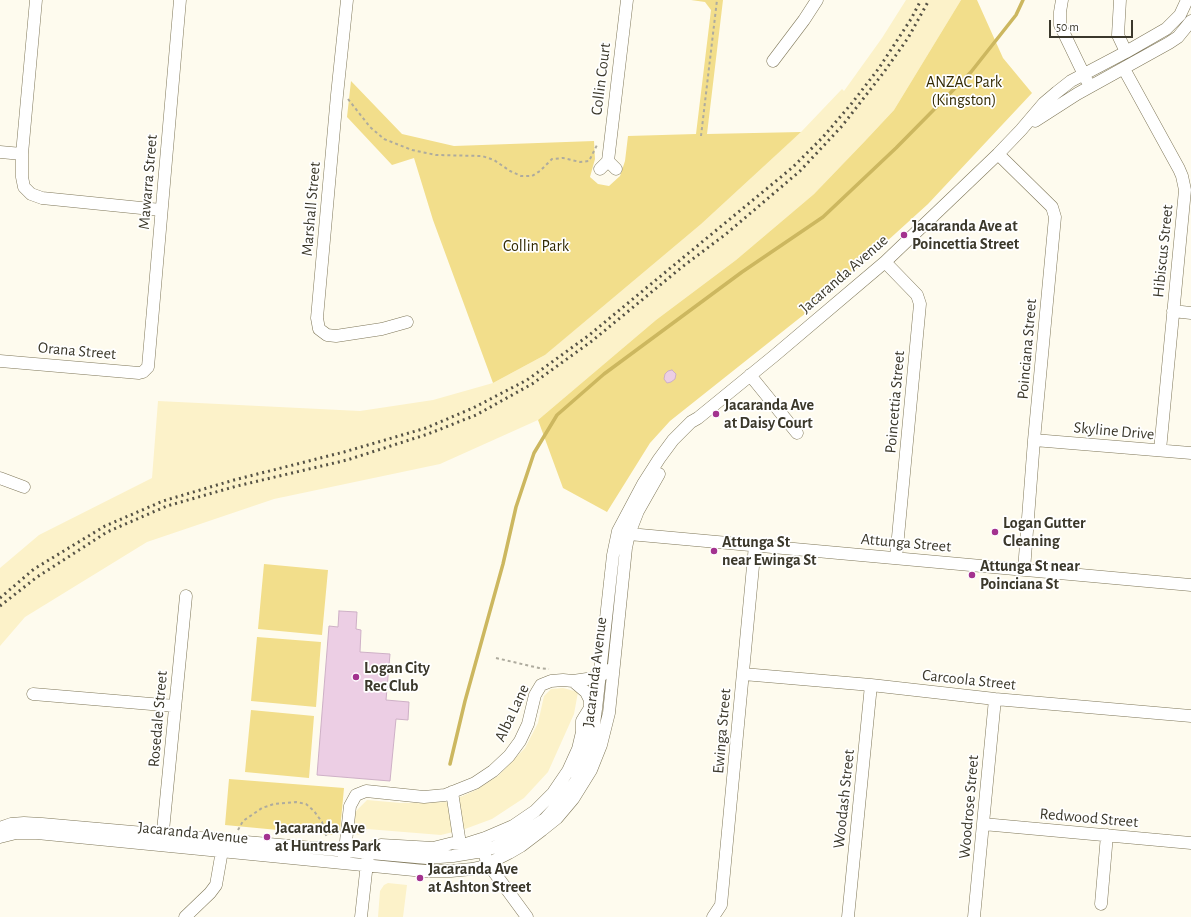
<!DOCTYPE html>
<html>
<head>
<meta charset="utf-8">
<style>
  body { margin:0 }
  #map { position:relative; width:1191px; height:917px; overflow:hidden; background:#fefbee; font-family:"Alegreya Sans",sans-serif }
  canvas { display:block }
  .scale { position:absolute; left:1049px; top:20px; width:84px; height:18px; box-sizing:border-box; border:2px solid #3b382b; border-top:0; padding-left:5px; font-size:12px; line-height:14px; white-space:nowrap; color:#3b382b; -webkit-text-stroke:3px #fff; paint-order:stroke }
</style>
</head>
<body>
<div id="map">
<canvas width="1191" height="917"></canvas>
<div class="scale">50 m</div>
</div>
<script>
const ctx = document.querySelector('canvas').getContext('2d');
ctx.lineJoin = 'round';
function fillPath(path, color) {
  ctx.fillStyle = color;
  ctx.fill(path, 'evenodd');
}
function toPath(rows) {
  const path = new Path2D();
  for (const r of rows) {
    path.moveTo(r[0], r[1]);
    for (let i = 2; i < r.length; i += 2) path.lineTo(r[i], r[i + 1]);
  }
  return path;
}
function trace(path, color, width, dash) {
  ctx.strokeStyle = color;
  ctx.lineWidth = width;
  ctx.lineCap = dash ? 'butt' : 'round';
  ctx.setLineDash(dash || []);
  ctx.stroke(path);
}
function label(font, color, halo, rows, align = 'center') {
  ctx.font = font + ' "Alegreya Sans",sans-serif';
  ctx.lineWidth = 3.5;
  ctx.setLineDash([]);
  ctx.textBaseline = 'middle';
  ctx.strokeStyle = halo;
  ctx.fillStyle = color;
  for (const [text, x, y, turn = 0] of rows) {
    ctx.save();
    ctx.translate(x, y);
    ctx.rotate((+turn || 0) * Math.PI / 180);
    ctx.textAlign = isNaN(turn) ? turn : align;
    if (halo) ctx.strokeText(text, 0, 0);
    ctx.fillText(text, 0, 0);
    ctx.restore();
  }
}
const built = toPath([
  [906,0,961,0,894,110,865,141,814,194,736,260,656,320,538,420,440,464,274,499,147,542,25,617,0,646,0,568,39,535,152,478,158,401,360,411,433,400,493,383,545,355,801,132,842,89,844,91,882,38],
  [563,688,578,692,574,714,548,772,524,798,492,819,465,829,441,835,367,829,360,835,354,834,355,812,367,800,401,803,449,802,476,790,498,776,525,748,538,723,544,696,551,689],
  [388,883,407,885,403,917,378,917,380,891,384,885]
]);
const green = toPath([
  [691,0,723,0,707,134,801,132,701,224,545,355,493,383,433,220,414,158,392,165,347,117,351,81,402,134,454,146,594,141,595,159,590,177,598,184,609,186,620,176,625,161,628,136,696,134,711,10,705,2],
  [961,0,977,0,1003,58,1032,93,928,204,821,301,670,421,650,443,607,512,563,488,538,420,656,320,736,260,814,194,865,141,894,110],
  [264,564,328,570,322,635,258,629],
  [257,637,321,642,316,707,251,701],
  [251,710,314,716,309,778,245,772],
  [229,779,344,788,340,831,331,835,225,825]
]);
const stream = toPath([
  [450,764,465,701,503,564,516,507,534,453,557,415,604,374,742,272,823,217,896,148,971,72,1016,15,1023,0]
]);
const building = toPath([
  [672,370,676,374,675,379,671,382,667,383,664,379,665,374,668,371,672,370],
  [339,611,357,612,356,629,361,630,360,652,390,654,386,700,409,702,408,720,396,719,390,781,317,775,329,626,338,627,339,611]
]);
const path = toPath([
  [348,99,370,127,384,139,412,150,436,155,482,156,494,160,510,171,521,176,532,176,540,171,552,159,563,158,580,162,589,161,598,143],
  [701,136,717,0],
  [496,658,539,668,549,669],
  [238,830,243,821,262,808,274,804,296,802,306,804,314,811,322,822,327,838]
]);
const minor = toPath([
  [36,0,22,154,22,177,24,187,31,194,42,198,161,210],
  [347,0,337,95,317,318,319,329,327,335,336,336,382,329,407,322],
  [1062,0,1060,12,1060,25,1087,81],
  [1120,0,1118,35,1126,52],
  [773,61,804,20,817,0],
  [1124,69,1179,169,1182,176,1185,190,1160,450],
  [1035,121,1077,94,1169,43,1178,37,1191,21],
  [0,152,22,154],
  [998,154,1052,207,1055,217,1034,440,1024,570],
  [608,161,627,0],
  [600,169,608,161,616,169],
  [885,262,917,295,920,304,896,558],
  [1173,311,1191,313],
  [0,361,139,373,143,372,148,367,180,0],
  [750,375,797,433],
  [1034,440,1191,453],
  [0,478,24,487],
  [623,532,629,534,1191,585],
  [743,674,871,685,995,699,1191,716],
  [33,694,175,706],
  [452,792,460,844],
  [983,824,1191,843],
  [0,828,11,824,24,823,42,824,427,858,453,856,483,851,495,847,522,834,545,819,562,800,576,781,586,760,592,738,596,709,613,555,618,531,643,484,659,459,673,440,691,422,698,418,774,356,885,262,998,154,1021,130,1044,103,1057,92,1071,81,1126,52,1166,29,1180,15,1187,0],
  [0,837,16,833,37,833,424,871,451,871,472,869,481,867,509,853,521,846,542,830,557,818,573,799,591,770,601,745,609,713,626,548,629,534,638,511,659,474],
  [162,841,186,596],
  [485,856,488,863,494,872,527,917],
  [344,859,350,806,356,795,366,791,424,797,445,795,475,783,493,771,509,756,520,741,528,724,535,695,541,685,551,681,563,680,573,681,594,678,601,676,606,670],
  [1101,904,1107,835],
  [185,917,210,893,216,885,223,845],
  [361,917,368,854,373,847,381,845,433,848,453,843,466,844,485,838,513,826,535,811,553,793,568,771,578,749,582,732,582,721,590,708,590,700,586,692,573,681],
  [713,917,721,905,755,545],
  [848,917,871,685],
  [974,917,995,699]
]);
const rail = toPath([
  [0,598,34,569,105,526,163,501,234,480,344,452,426,428,473,408,527,380,588,336,793,167,823,137,852,103,879,68,911,19,921,0],
  [0,606,37,577,107,532,167,506,237,486,347,460,428,434,476,415,532,384,592,341,682,267,726,234,800,171,842,126,884,72,908,38,929,0]
]);
const markers = [
  [904,235,4,"#a3328f"],
  [716,414,4,"#a3328f"],
  [995,532,4,"#a3328f"],
  [714,551,4,"#a3328f"],
  [972,575,4,"#a3328f"],
  [356,677,4,"#a3328f"],
  [267,837,4,"#a3328f"],
  [420,878,4,"#a3328f"]
];
const streetNames = [
  ["Collin Court",601,79,-83],
  ["Mawarra Street",148,182,-85],
  ["Marshall Street",311,209,-85],
  ["Hibiscus Street",1163,251,-84],
  ["Jacaranda Avenue",844,274,-41],
  ["Poinciana Street",1027,349,-85],
  ["Orana Street",77,351,5],
  ["Poincettia Street",895,402,-85],
  ["Skyline Drive",1114,431,5],
  ["Attunga Street",906,543,5],
  ["Jacaranda Avenue",595,672,-83],
  ["Carcoola Street",969,680,6],
  ["Alba Lane",512,713,-65],
  ["Rosedale Street",158,719,-85],
  ["Ewinga Street",722,731,-85],
  ["Woodash Street",844,799,-84],
  ["Woodrose Street",969,807,-85],
  ["Redwood Street",1089,818,5],
  ["Jacaranda Avenue",193,833,6]
];
const parkNames = [
  ["ANZAC Park",964,82],
  ["(Kingston)",964,100],
  ["Collin Park",536,246]
];
const poiNames = [
  ["Jacaranda Ave at",912,226],
  ["Poincettia Street",912,244],
  ["Jacaranda Ave",724,405],
  ["at Daisy Court",724,423],
  ["Logan Gutter",1003,523],
  ["Cleaning",1003,541],
  ["Attunga St",722,542],
  ["near Ewinga St",722,560],
  ["Attunga St near",980,566],
  ["Poinciana St",980,584],
  ["Logan City",364,668],
  ["Rec Club",364,686],
  ["Jacaranda Ave",275,828],
  ["at Huntress Park",275,846],
  ["Jacaranda Ave",428,869],
  ["at Ashton Street",428,887]
];
fillPath(built, '#fcf2c9');
fillPath(green, '#f2de8b');
trace(stream, '#ccb75f', 3.5);
fillPath(building, '#eccee4');
trace(building, '#ceb0c6', 1);
trace(minor, '#7f7759', 13);
trace(path, '#aeab9e', 2, [3, 3]);
trace(minor, '#fff', 12);
trace(rail, '#555245', 3, [2, 4]);
for (const [x, y, r, color] of markers) {
  const dot = new Path2D();
  dot.arc(x, y, r, 0, 2 * Math.PI);
  ctx.fillStyle = color;
  ctx.fill(dot);
  trace(dot, '#fff', 1.5);
}
label('16px', '#3b382b', '#fff', streetNames);
label('16px', '#332a02', '#fff', parkNames);
label('bold 16px', '#3b382b', '#fff', poiNames, 'left');
</script>
</body>
</html>
